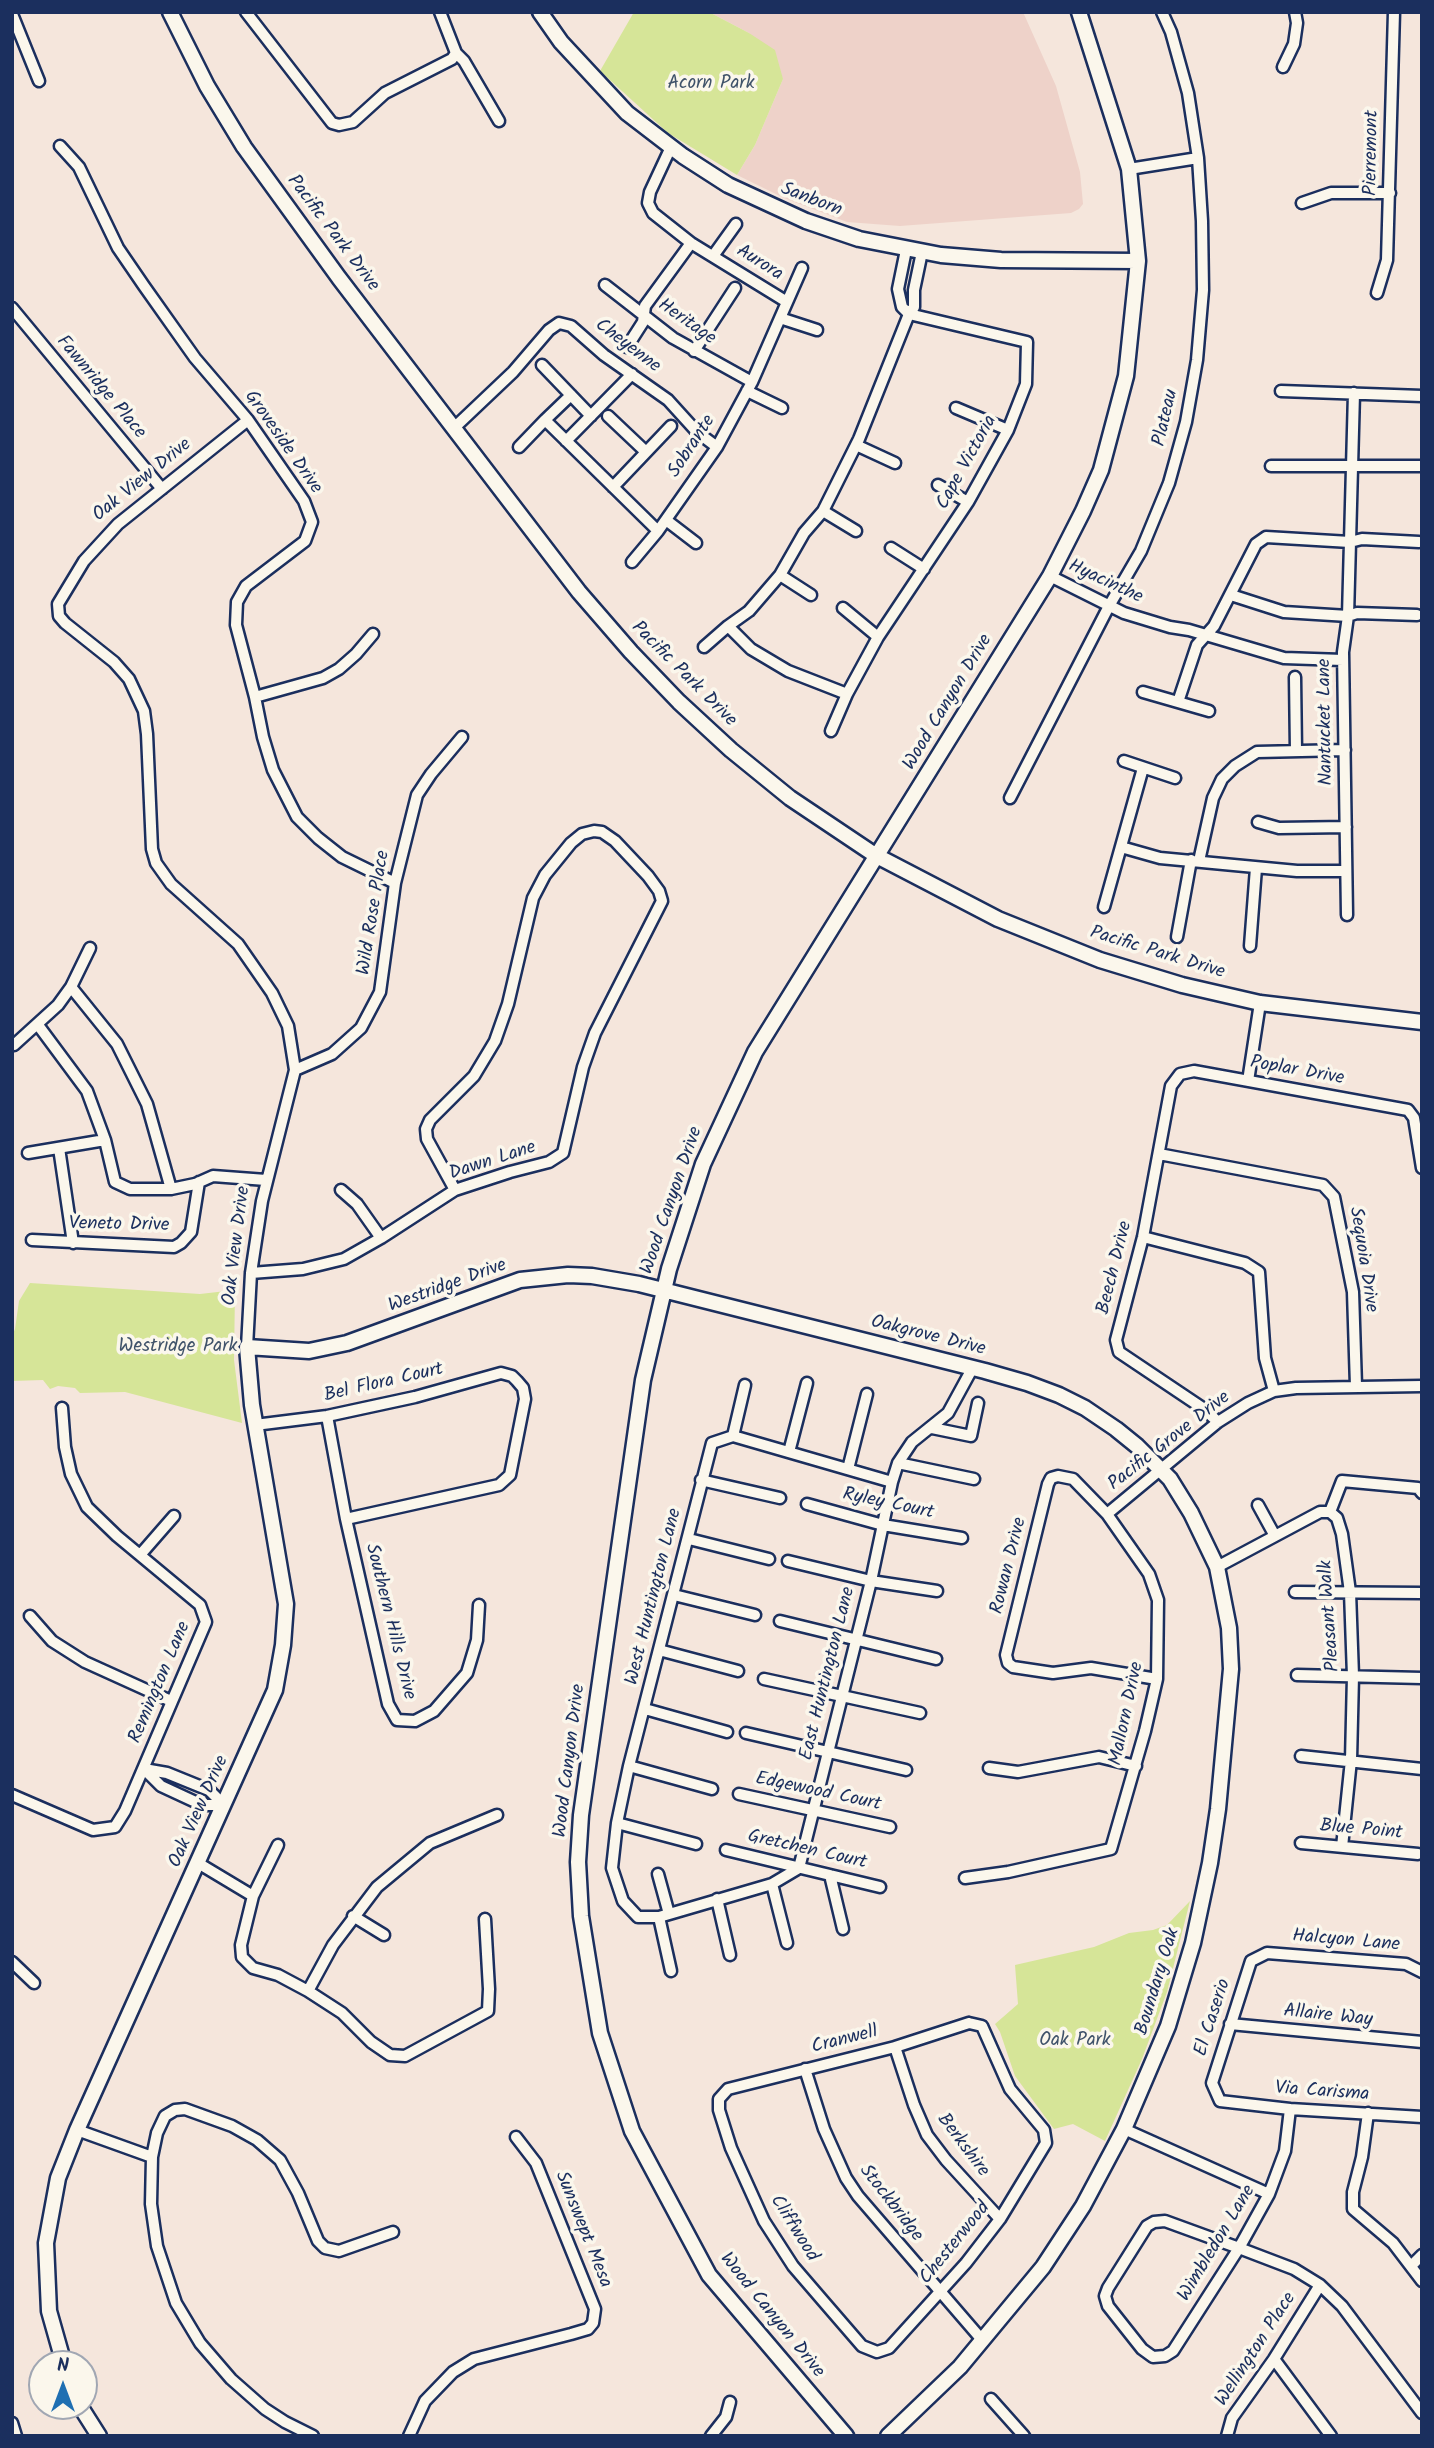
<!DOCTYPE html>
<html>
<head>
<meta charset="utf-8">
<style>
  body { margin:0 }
  #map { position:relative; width:1434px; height:2448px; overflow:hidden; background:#f5e6dc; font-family:Kalam,sans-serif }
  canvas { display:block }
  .frame { position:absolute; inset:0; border:14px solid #1b2f5e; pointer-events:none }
  .north { position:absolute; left:28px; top:2350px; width:70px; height:70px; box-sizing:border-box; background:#fbf7ec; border:2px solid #a1a7b3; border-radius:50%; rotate:0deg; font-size:19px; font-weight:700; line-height:28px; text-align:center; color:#1b2f5e }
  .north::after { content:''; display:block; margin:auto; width:24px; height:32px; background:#1f6fb2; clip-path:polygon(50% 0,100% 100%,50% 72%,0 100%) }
</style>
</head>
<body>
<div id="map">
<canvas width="1434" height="2448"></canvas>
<div class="frame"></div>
<div class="north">N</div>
</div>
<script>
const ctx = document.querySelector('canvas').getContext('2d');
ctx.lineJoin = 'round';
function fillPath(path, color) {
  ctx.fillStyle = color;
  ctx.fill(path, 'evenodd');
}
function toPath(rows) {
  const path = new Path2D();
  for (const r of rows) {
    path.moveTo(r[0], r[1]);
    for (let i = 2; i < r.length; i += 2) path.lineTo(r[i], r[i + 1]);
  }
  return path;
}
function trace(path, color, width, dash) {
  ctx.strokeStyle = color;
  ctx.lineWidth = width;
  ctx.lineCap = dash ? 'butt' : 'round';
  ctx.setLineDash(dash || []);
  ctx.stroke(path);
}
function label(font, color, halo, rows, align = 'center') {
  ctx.font = font + ' Kalam,sans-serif';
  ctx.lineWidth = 7;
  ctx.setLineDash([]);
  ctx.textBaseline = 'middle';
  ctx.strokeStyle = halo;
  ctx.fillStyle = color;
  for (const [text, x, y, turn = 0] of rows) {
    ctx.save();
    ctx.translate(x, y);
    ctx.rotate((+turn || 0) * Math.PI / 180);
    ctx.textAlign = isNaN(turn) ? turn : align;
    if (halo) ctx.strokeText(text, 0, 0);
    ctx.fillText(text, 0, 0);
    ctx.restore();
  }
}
const built = toPath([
  [709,12,1023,12,1056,86,1080,172,1083,204,1079,209,1071,213,900,226,847,222,784,198,737,175,755,145,783,79,749,33]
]);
const green = toPath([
  [634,12,709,12,749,33,775,50,783,79,755,145,737,175,668,133,600,71],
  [30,1283,200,1294,235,1290,234,1360,242,1423,125,1392,80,1393,75,1388,58,1386,50,1389,43,1380,12,1381,12,1336,15,1329,19,1301],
  [1190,1901,1167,1992,1142,2059,1105,2141,1073,2124,1054,2129,1015,2076,1000,2032,995,2024,1018,2004,1015,1965,1094,1947,1129,1933,1153,1930,1167,1925]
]);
const street = toPath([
  [246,12,332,123,339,125,353,122,385,93,452,59,456,53,440,12],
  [12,14,39,81],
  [456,53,464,61,499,121],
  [1283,67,1294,44,1297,23,1295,12],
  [60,146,79,167,118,248,144,286,195,358,248,420,304,501,312,522,305,541,246,586,237,602,236,625,255,697,263,737,273,770,297,817,318,838,342,857,395,883],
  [671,147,650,192,648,203,653,213,691,243,787,302],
  [1129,169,1198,158],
  [1302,203,1331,193,1390,193],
  [906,250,898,289,902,307,909,314,1027,342,1026,384,1008,430,968,502,878,637,847,694,788,671,751,649,728,626,749,611,780,575,804,533,823,511,859,439,909,314,914,307,914,290,922,252],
  [713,256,736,224],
  [605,285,673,338,752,382],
  [1377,293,1387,260,1394,12],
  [12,308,162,489],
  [780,318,817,330],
  [627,347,643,322,645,306,691,243],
  [694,351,735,288],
  [542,365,591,416],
  [747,391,782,408],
  [1281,391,1422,396],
  [956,408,1008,430],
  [608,416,646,452],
  [545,420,571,395],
  [455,427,513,372,549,330,559,323,571,326,604,355,668,400,697,432,717,447],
  [566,441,632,374],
  [856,445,895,463],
  [519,447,545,420,658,531],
  [1271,466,1422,466],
  [938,485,968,502],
  [613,487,671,426],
  [823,511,856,531],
  [666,520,696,543],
  [891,548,924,569],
  [632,562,658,531,717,447,752,382,802,268],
  [780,575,811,595],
  [1050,576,1124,613,1170,627,1189,630,1284,658,1343,660],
  [1231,595,1284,612,1348,616,1357,613,1417,615],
  [843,608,878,637],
  [704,647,728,626],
  [1295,677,1296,751],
  [1143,692,1209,711],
  [255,697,323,678,339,669,356,654,373,634],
  [1178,702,1197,645,1214,626,1256,544,1266,537,1350,542,1362,539,1419,542],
  [831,731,847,694],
  [1124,761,1175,778],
  [1010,798,1109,606,1141,551,1169,483,1186,422,1197,360,1203,290,1202,221,1198,158,1188,93,1171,32,1162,12],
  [1258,822,1279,828,1346,827],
  [1121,847,1160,858,1297,871,1346,871],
  [1199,861,1213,798,1222,779,1235,766,1257,752,1345,750],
  [1104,907,1143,768],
  [1347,915,1343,652,1348,616,1354,393],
  [1177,937,1191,860],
  [1250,946,1256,868],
  [71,987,117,1044,147,1104,171,1189],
  [38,1025,87,1091,105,1140,115,1182,130,1189,171,1189,195,1184,213,1176,266,1180],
  [14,1045,58,1005,71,987,90,948],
  [295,1070,332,1054,361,1028,380,992,395,883,417,795,431,774,462,737],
  [1248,1081,1260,1003],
  [59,1148,73,1243],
  [28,1153,105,1140],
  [1159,1154,1323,1185,1334,1197,1353,1292,1356,1386],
  [341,1190,357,1204,381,1238],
  [1143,1237,1245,1263,1259,1272,1265,1358,1274,1391],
  [32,1240,174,1247,181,1243,191,1232,199,1182],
  [251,1273,303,1269,344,1259,381,1238,455,1190,510,1172,549,1162,563,1153,583,1067,595,1033,662,901,659,891,648,876,615,841,602,832,594,831,582,834,571,843,545,875,533,898,508,1004,495,1041,474,1076,430,1120,426,1129,427,1139,455,1190],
  [247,1347,251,1273,262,1201,295,1070,288,1026,272,993,238,944,171,884,156,863,152,849,147,734,144,711,129,679,114,662,65,623,59,616,58,604,84,561,118,524,248,420],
  [327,1416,346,1519,388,1704,397,1720,415,1721,434,1711,467,1673,477,1640,479,1605],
  [1218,1422,1204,1409,1119,1352,1116,1340,1143,1237,1171,1086,1180,1074,1194,1071,1408,1110,1414,1118,1422,1168],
  [255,1425,327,1416,415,1397,501,1373,512,1376,517,1381,523,1388,525,1399,510,1475,499,1485,346,1519],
  [932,1428,971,1436,978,1403],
  [733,1436,745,1385],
  [789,1452,807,1383],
  [898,1463,974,1479],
  [848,1469,867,1394],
  [701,1480,780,1498],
  [892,1482,733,1436,712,1443,629,1766,617,1823,612,1868,623,1901,638,1917,659,1917,772,1884,799,1868,871,1581,892,1482,898,1463,912,1442,948,1413,972,1369],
  [807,1504,883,1525,962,1538],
  [1258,1505,1275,1536],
  [1330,1512,1342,1481,1418,1488,1422,1493],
  [1107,1514,1218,1422,1248,1403,1274,1391,1296,1388,1422,1386],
  [689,1539,769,1559],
  [140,1555,174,1516],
  [788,1561,871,1581,937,1591],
  [1217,1567,1320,1512,1330,1512,1337,1518,1342,1534,1350,1592,1353,1676,1351,1760,1342,1847],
  [1295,1592,1422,1593],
  [674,1595,755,1615],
  [30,1616,52,1641,85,1662,171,1701],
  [780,1621,936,1659],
  [659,1650,738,1671],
  [1297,1675,1422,1678],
  [764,1679,920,1713],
  [645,1709,727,1732],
  [746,1733,906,1770],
  [1301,1756,1422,1769],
  [629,1766,712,1789],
  [989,1768,1018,1772,1099,1757,1136,1766],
  [144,1769,161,1786,202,1805,224,1805],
  [144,1769,167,1773,209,1790,224,1805],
  [739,1794,890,1827],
  [12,1795,93,1830,115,1827,125,1811,206,1622,200,1605,117,1536,87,1507,71,1474,65,1447,62,1408],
  [617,1823,696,1844],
  [1301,1843,1418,1854],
  [278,1845,253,1896,241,1945,242,1957,253,1968,278,1975,308,1991,342,2013,371,2042,390,2055,405,2056,488,2011,489,1989,485,1919],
  [726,1850,880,1887],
  [198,1863,253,1896],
  [658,1874,669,1914],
  [830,1875,843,1929],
  [965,1878,1008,1872,1111,1849,1145,1731,1157,1679,1158,1600,1149,1574,1107,1514,1073,1479,1058,1476,1051,1478,1048,1484,1006,1655,1008,1663,1013,1667,1053,1673,1091,1668,1157,1679],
  [772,1884,787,1943],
  [717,1899,730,1955],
  [353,1916,384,1935],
  [659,1917,671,1971],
  [12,1962,34,1983],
  [1422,1972,1406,1964,1267,1953,1251,1961,1212,2083,1220,2101,1290,2109,1422,2117],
  [308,1991,333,1945,377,1887,430,1843,497,1815],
  [969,2023,982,2026,1010,2089,1044,2130,1046,2143,1000,2219,966,2263,889,2348,877,2352,862,2346,824,2302,793,2266,764,2221,731,2148,719,2110,719,2099,728,2089,895,2047,969,2023],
  [1230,2024,1422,2042],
  [895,2047,914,2105,927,2135,946,2160,1000,2219],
  [805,2069,824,2129,846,2178,858,2196,983,2341],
  [1290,2109,1285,2151,1269,2194,1239,2248,1173,2351,1165,2356,1153,2357,1142,2349,1108,2306,1105,2296,1108,2288,1147,2226,1154,2222,1165,2221,1239,2248,1294,2269,1320,2285,1342,2306,1422,2413],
  [1368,2113,1362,2157,1353,2192,1353,2209,1393,2243,1422,2281],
  [1124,2129,1269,2194],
  [77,2130,152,2157],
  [1411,2266,1422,2255],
  [1274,2359,1331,2436],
  [991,2399,1024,2436],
  [12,2423,16,2436],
  [313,2436,285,2422,265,2409,231,2379,200,2343,176,2303,157,2246,151,2204,152,2157,157,2133,165,2116,175,2110,185,2109,232,2126,257,2140,280,2160,298,2193,318,2241,325,2248,339,2251,393,2232],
  [409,2436,425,2401,453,2372,474,2359,571,2334,588,2329,593,2323,595,2309,536,2163,516,2137],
  [711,2436,726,2417,730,2402],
  [1227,2436,1232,2418,1274,2359,1320,2285]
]);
const secondary = toPath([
  [170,12,207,86,244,147,339,278,579,592,631,652,679,702,731,750,790,798,875,855,998,919,1100,960,1182,985,1260,1003,1422,1022],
  [540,12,561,42,627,113,683,156,728,185,806,221,859,239,941,255,1001,260,1138,261],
  [64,2364,49,2311,46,2243,58,2178,77,2130,275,1690,283,1645,286,1604,252,1405,247,1347,309,1351,347,1343,520,1280,568,1275,592,1276,639,1284,985,1371,1027,1383,1059,1395,1085,1408,1116,1429,1137,1446,1170,1479,1191,1513,1217,1567,1229,1628,1231,1669,1218,1809,1210,1863,1193,1943,1168,2026,1124,2129,1083,2206,1043,2267,960,2367,888,2436],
  [80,2406,99,2436],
  [846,2436,709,2275,632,2131,600,2033,581,1916,578,1862,581,1815,643,1380,669,1269,703,1164,755,1052,1050,576,1083,511,1101,470,1126,376,1138,261,1129,169,1079,12]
]);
const parkNames = [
  ["Acorn Park",711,85],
  ["Westridge Park",178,1348],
  ["Oak Park",1075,2042]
];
const streetNames = [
  ["Pierremont",1373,153,-89],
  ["Sanborn",811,201,21],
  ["Pacific Park Drive",332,234,53],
  ["Aurora",759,264,32],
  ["Heritage",686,323,35],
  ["Cheyenne",627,347,37],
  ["Fawnridge Place",100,388,50],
  ["Plateau",1167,418,-77],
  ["Groveside Drive",282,443,55],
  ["Sobrante",693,447,-57],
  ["Cape Victoria",968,463,-61],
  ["Oak View Drive",143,481,-39],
  ["Hyacinthe",1105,583,25],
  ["Pacific Park Drive",683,675,45],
  ["Wood Canyon Drive",949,703,-59],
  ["Nantucket Lane",1327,722,-91],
  ["Wild Rose Place",375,913,-81],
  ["Pacific Park Drive",1157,954,17],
  ["Poplar Drive",1297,1072,10],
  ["Dawn Lane",493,1162,-18],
  ["Wood Canyon Drive",673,1201,-71],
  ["Veneto Drive",119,1226,1],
  ["Oak View Drive",238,1246,-83],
  ["Sequoia Drive",1362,1260,81],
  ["Beech Drive",1116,1268,-76],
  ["Westridge Drive",448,1287,-20],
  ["Oakgrove Drive",928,1337,14],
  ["Bel Flora Court",384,1384,-13],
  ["Pacific Grove Drive",1170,1442,-38],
  ["Ryley Court",888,1505,12],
  ["Rowan Drive",1010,1566,-76],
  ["West Huntington Lane",655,1597,-76],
  ["Pleasant Walk",1331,1616,-94],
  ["Southern Hills Drive",389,1622,76],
  ["East Huntington Lane",829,1674,-76],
  ["Remington Lane",161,1683,-67],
  ["Mallorn Drive",1128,1714,-78],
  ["Wood Canyon Drive",571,1761,-83],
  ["Edgewood Court",818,1793,12],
  ["Oak View Drive",200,1812,-66],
  ["Blue Point",1361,1831,5],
  ["Gretchen Court",807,1851,13],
  ["Halcyon Lane",1346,1942,5],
  ["Boundary Oak",1159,1982,-73],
  ["Allaire Way",1328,2017,6],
  ["El Caserio",1214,2018,-72],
  ["Cranwell",845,2041,-14],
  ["Via Carisma",1322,2093,4],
  ["Berkshire",962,2146,53],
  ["Stockbridge",890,2204,52],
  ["Cliffwood",793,2229,58],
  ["Sunswept Mesa",582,2230,68],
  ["Chesterwood",956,2244,-51],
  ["Wimbledon Lane",1218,2244,-59],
  ["Wood Canyon Drive",771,2316,51],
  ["Wellington Place",1257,2350,-57]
];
fillPath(built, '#eed2c9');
fillPath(green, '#d6e598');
trace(street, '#1b2f5e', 15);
trace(secondary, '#1b2f5e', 19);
trace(street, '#fbf7ec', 10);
trace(secondary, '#fbf7ec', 14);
label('19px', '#40536a', '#fbf7ec', parkNames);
label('19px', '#1b2f5e', '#fbf7ec', streetNames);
</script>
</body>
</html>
